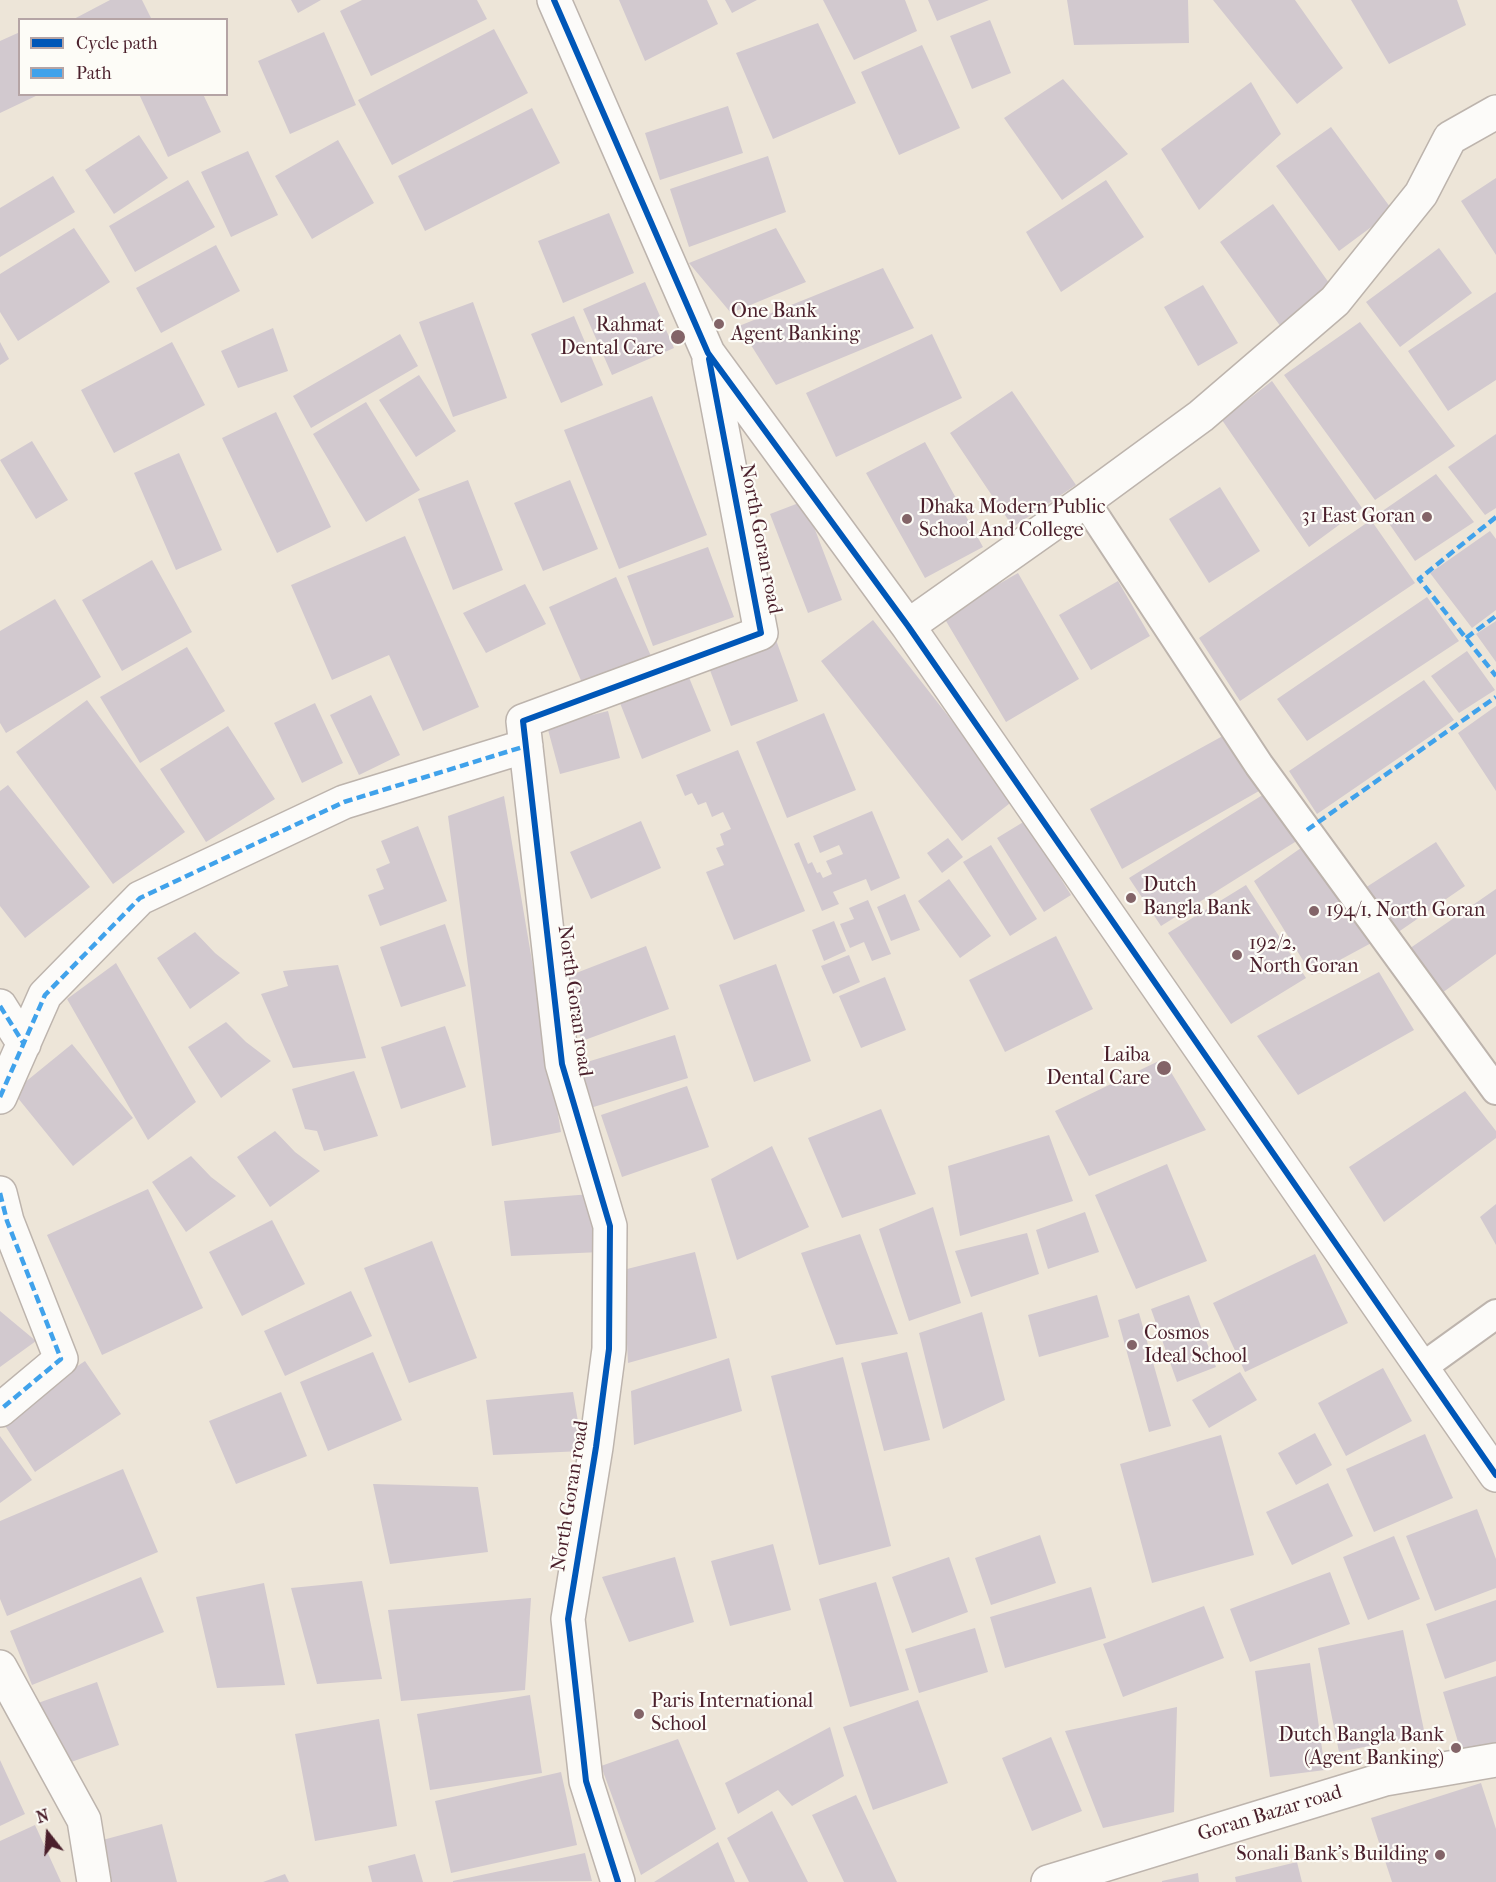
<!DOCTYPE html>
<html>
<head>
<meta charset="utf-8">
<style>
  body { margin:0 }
  #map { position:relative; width:1496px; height:1882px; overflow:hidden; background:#ede5d8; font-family:"IM FELL French Canon",serif }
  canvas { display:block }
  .legend { position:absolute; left:18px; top:18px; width:210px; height:78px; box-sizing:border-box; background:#fdfcf7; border:2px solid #b5a4a5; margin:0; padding:8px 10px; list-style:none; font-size:18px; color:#4a1f2b }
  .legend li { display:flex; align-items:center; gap:12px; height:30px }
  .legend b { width:30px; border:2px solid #b5a4a5 }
  .north { position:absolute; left:18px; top:1804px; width:60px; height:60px; -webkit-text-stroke:4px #fdfcf7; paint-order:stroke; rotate:343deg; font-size:16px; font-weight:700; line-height:24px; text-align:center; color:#4a1f2b }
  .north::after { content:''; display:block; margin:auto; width:21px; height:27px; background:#4a1f2b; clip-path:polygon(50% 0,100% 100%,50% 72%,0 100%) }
</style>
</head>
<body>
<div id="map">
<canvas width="1496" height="1882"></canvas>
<ul class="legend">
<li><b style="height:8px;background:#0057b8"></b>Cycle path</li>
<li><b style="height:8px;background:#40a2eb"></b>Path</li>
</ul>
<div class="north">N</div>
</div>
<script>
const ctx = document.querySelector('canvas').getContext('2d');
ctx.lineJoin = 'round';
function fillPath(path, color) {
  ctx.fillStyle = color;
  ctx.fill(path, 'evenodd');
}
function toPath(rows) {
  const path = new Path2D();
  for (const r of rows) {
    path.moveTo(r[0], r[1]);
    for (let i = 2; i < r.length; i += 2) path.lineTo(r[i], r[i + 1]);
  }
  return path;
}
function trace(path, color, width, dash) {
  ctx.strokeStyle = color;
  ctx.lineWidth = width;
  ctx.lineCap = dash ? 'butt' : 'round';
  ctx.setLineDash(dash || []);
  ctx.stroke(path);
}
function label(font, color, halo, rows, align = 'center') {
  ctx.font = font + ' "IM FELL French Canon",serif';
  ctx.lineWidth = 4.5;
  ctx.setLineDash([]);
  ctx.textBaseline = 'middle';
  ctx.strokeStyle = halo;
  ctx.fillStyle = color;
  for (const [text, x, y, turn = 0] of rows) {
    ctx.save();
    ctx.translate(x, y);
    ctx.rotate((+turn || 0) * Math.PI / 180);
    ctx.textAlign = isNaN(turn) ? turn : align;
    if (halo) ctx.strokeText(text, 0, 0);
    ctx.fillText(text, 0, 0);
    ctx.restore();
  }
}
const building = toPath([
  [110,0,142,0,152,20,72,20],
  [291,0,321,0,298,13],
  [362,0,477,0,487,19,371,76,340,11],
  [619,0,707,0,718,24,645,61],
  [725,0,757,0,732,13],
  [823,0,905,0,917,31,854,60],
  [928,0,989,0,937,21],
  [1067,0,1188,0,1189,43,1074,45],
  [1213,0,1295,0,1343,68,1297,104],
  [1351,0,1457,0,1466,25,1389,64],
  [990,20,1011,73,972,89,950,36],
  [818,23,856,103,773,139,736,53],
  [494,29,528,93,392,165,358,100],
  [20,32,20,94,40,94,0,113,0,41],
  [324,32,356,105,290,134,258,61],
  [922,45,960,128,899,155,861,72],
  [1063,79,1128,154,1062,200,1004,118],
  [1251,82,1281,134,1199,210,1161,149],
  [139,94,203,94,221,132,168,157],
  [728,106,743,153,660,180,645,133],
  [532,108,560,163,425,231,398,176],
  [1331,127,1393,211,1339,251,1276,166],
  [139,135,168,178,114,214,85,170],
  [338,140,374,203,312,239,275,176],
  [248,151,278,215,231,237,201,172],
  [768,156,786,212,689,247,670,189],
  [53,176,75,212,0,257,0,208],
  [1496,178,1496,255,1461,201],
  [188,180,215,227,135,272,109,226],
  [1106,180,1144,237,1061,292,1026,232],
  [1273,204,1334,290,1281,327,1220,242],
  [609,213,634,273,563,303,538,241],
  [74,228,110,282,18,341,0,312,0,274],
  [776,228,806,282,731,313,689,263],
  [216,245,240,291,161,333,136,288],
  [1439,248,1472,293,1400,347,1366,302],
  [883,268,914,328,776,385,739,326],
  [645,282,674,348,612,375,583,309],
  [1203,285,1238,343,1198,366,1164,307],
  [1496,292,1496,380,1448,411,1408,351],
  [473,302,507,398,453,417,419,322],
  [574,316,603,385,561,403,531,334],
  [1360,322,1455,446,1375,500,1284,375],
  [273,328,288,371,238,388,221,351],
  [400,334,418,366,311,428,293,396],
  [932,334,962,398,836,457,806,393],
  [0,342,9,359,0,365],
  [172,342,205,405,114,453,81,390],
  [419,375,456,431,416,457,379,400],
  [1272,381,1362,508,1309,547,1222,420],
  [1012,391,1076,485,1013,527,950,433],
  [652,396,707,535,619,569,564,430],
  [366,402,420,490,366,522,313,434],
  [276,412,331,527,277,553,222,438],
  [1496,434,1496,508,1485,515,1448,467],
  [32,441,68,500,36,519,0,460],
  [925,442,983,547,925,578,866,473],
  [179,453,222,550,176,570,134,473],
  [1436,474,1474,522,1415,561,1381,512],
  [468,480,503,570,453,590,418,499],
  [570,480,598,549,543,571,514,503],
  [1220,487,1260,551,1209,583,1169,519],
  [804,501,842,600,808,613,770,514],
  [1371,520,1415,583,1240,701,1199,638],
  [1490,531,1496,539,1496,610,1472,628,1430,573],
  [405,536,479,707,423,731,389,655,332,680,291,585],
  [708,547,734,617,653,646,627,576],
  [152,560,192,632,122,671,82,600],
  [1018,573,1079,679,1006,722,943,616],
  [616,577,651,656,583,685,549,607],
  [1118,581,1150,636,1091,670,1059,615],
  [525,584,546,624,486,653,463,613],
  [1427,597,1459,641,1307,741,1277,699],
  [55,599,101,677,6,733,0,723,0,631],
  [873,620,1014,800,962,841,821,661],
  [1496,621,1496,662,1476,634],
  [776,640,798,701,731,726,708,665],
  [187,647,225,711,140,763,100,697],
  [1467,651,1495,690,1459,713,1431,676],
  [688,675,711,731,642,759,620,703],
  [1424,680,1454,720,1317,814,1289,771],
  [371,695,400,755,359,775,330,715],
  [87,700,185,832,113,884,16,752],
  [315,703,343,763,302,783,274,723],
  [1496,706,1496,791,1458,733],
  [608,711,620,758,560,774,547,726],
  [824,713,856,790,787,818,756,742],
  [228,726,275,799,206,842,160,769],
  [1230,732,1266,787,1122,869,1090,809],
  [738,750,805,911,734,940,706,872,724,865,716,848,724,845,720,834,731,829,723,812,712,817,706,802,698,805,692,793,685,796,676,775],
  [8,785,90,887,25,938,0,906,0,791],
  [1269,791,1303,837,1161,926,1129,878],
  [504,796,561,1132,492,1146,448,816],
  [872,811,900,878,871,891,866,879,833,892,839,904,822,911,794,844,799,842,808,864,812,862,817,873,820,872,823,878,832,874,826,861,843,854,839,845,820,853,813,836],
  [641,821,661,868,591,899,570,852],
  [1025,821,1071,895,1044,912,997,838],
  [418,826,447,901,380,926,368,895,384,889,376,869,390,863,381,841],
  [948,838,963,857,942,873,927,853],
  [1436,842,1465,886,1394,935,1365,888],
  [1308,843,1375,941,1312,975,1254,881],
  [991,845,1037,919,1010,936,963,862],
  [949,879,991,936,960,958,918,901],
  [1246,885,1306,978,1231,1024,1168,933],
  [1496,889,1496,954,1435,998,1406,951],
  [905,894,920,930,891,941,877,907],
  [868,900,891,954,872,961,864,942,850,948,840,924,854,919,849,908],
  [834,921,846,951,824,961,812,930],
  [445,924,466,986,401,1007,380,947],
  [195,932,215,953,240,973,190,1009,157,958],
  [1056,936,1093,1009,1005,1052,969,980],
  [646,946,669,1009,582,1041,558,980],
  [849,955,860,982,833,994,821,966],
  [116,963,196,1102,148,1140,67,999],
  [776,964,811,1061,754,1082,719,985],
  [338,965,366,1058,293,1068,261,994,288,986,283,971],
  [1379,972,1414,1030,1298,1095,1257,1036],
  [885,977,906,1030,861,1048,839,996],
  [226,1022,246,1042,271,1061,221,1098,188,1047],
  [445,1026,466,1087,401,1109,381,1047],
  [675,1035,688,1078,587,1109,574,1066],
  [72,1044,133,1118,73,1166,13,1092],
  [1163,1059,1206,1130,1089,1176,1055,1111],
  [354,1071,378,1136,324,1151,317,1131,305,1129,292,1089],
  [687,1086,709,1147,622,1177,601,1115],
  [1465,1091,1496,1131,1496,1138,1384,1222,1349,1167],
  [881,1109,916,1194,842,1218,808,1138],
  [275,1131,295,1152,320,1171,270,1207,237,1157],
  [1049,1135,1073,1201,960,1236,948,1166],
  [772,1146,809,1227,737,1260,711,1179],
  [191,1156,211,1177,236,1196,186,1232,152,1182],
  [1167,1164,1207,1261,1136,1289,1095,1195],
  [148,1189,203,1308,102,1355,47,1235],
  [591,1194,601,1252,511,1256,504,1201],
  [1496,1204,1496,1245,1480,1217],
  [933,1207,961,1303,909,1321,879,1229],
  [1085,1212,1099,1252,1048,1269,1036,1230],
  [272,1220,305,1284,242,1316,209,1252],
  [1027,1233,1039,1274,971,1297,955,1251],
  [860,1234,898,1334,836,1345,801,1253],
  [432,1241,477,1358,409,1383,364,1268],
  [695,1252,717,1338,628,1363,623,1270],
  [1315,1254,1348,1323,1245,1372,1213,1303],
  [351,1291,372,1336,285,1376,264,1331],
  [1097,1295,1109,1337,1039,1357,1028,1315],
  [1189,1295,1216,1367,1177,1382,1151,1309],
  [0,1311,36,1341,0,1367],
  [982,1312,1005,1400,943,1429,919,1333],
  [1139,1313,1171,1426,1149,1432,1118,1320],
  [373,1352,402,1420,328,1451,300,1382],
  [907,1352,930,1440,884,1451,861,1363],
  [843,1357,891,1546,819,1565,771,1376],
  [729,1358,742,1411,634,1445,631,1391],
  [85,1361,121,1414,35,1472,0,1418],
  [1383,1368,1412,1421,1346,1456,1318,1403],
  [1240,1372,1257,1400,1209,1428,1192,1400],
  [281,1392,307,1456,236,1484,209,1421],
  [573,1392,583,1451,493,1455,486,1400],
  [1315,1433,1332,1465,1296,1485,1278,1453],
  [1425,1434,1453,1498,1374,1532,1346,1469],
  [1221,1435,1254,1555,1152,1583,1120,1464],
  [0,1436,32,1480,0,1503],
  [123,1469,158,1552,7,1616,0,1599,0,1521],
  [1328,1483,1353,1536,1292,1565,1266,1512],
  [373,1484,478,1487,488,1552,390,1564],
  [1477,1509,1496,1559,1496,1588,1435,1611,1406,1536],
  [1040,1535,1056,1583,991,1605,975,1558],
  [1394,1536,1420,1599,1368,1620,1343,1557],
  [773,1544,791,1610,730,1626,711,1561],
  [675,1557,694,1622,629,1642,602,1577],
  [949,1557,968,1612,912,1633,892,1577],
  [1330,1572,1350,1624,1250,1662,1230,1609],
  [141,1577,164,1632,32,1685,10,1631],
  [362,1581,382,1679,317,1684,291,1588],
  [876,1582,909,1690,850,1707,819,1599],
  [264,1583,285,1685,217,1688,196,1597],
  [1091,1587,1106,1638,1005,1668,990,1617],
  [531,1598,525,1690,401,1701,388,1610],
  [1496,1600,1496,1661,1445,1679,1426,1624],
  [1204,1606,1224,1658,1123,1697,1103,1644],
  [975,1628,988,1672,919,1693,905,1649],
  [1403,1630,1425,1735,1339,1752,1318,1648],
  [1310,1663,1325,1770,1270,1777,1255,1671],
  [1496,1676,1496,1745,1462,1755,1443,1692],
  [97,1682,119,1745,60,1766,38,1703],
  [530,1695,542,1773,430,1790,417,1714],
  [918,1700,948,1783,873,1810,843,1727],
  [1177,1707,1174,1812,1103,1828,1065,1731],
  [379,1719,397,1826,315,1841,295,1734],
  [830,1727,844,1776,792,1806,778,1790,738,1814,725,1783],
  [1051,1737,1082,1811,1032,1831,1002,1758],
  [678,1739,716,1829,641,1875,601,1766],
  [0,1760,25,1814,0,1826],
  [561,1772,577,1845,451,1873,435,1801],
  [1481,1783,1496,1829,1496,1882,1392,1882,1371,1818],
  [856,1795,897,1882,844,1882,812,1815],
  [772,1811,808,1882,749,1882,727,1838],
  [162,1824,177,1882,109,1882,99,1841],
  [35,1825,61,1882,0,1882,0,1841],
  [718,1842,735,1882,654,1882],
  [585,1853,592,1881,453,1882,453,1881],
  [415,1854,423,1882,372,1882,368,1866],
  [1297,1862,1302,1882,1236,1882,1235,1877],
  [1198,1873,1199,1882,1162,1882,1162,1881],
  [285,1874,289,1882,263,1882]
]);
const lane = toPath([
  [1085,501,1259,765,1496,1090],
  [1421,1368,1496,1314]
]);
const street = toPath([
  [554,0,708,353,908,626,1496,1475],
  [908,626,1085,501,1201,416,1335,301,1421,194,1450,138,1496,112],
  [0,1006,24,1044],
  [0,1097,45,995,140,898,344,802,526,746],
  [0,1193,7,1221,61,1359,0,1410],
  [0,1667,84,1820,94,1882],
  [618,1882,586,1781,568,1619,596,1447,609,1349,610,1226,562,1064,523,721,761,633,709,360],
  [1048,1882,1385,1779,1496,1760]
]);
const quiet = toPath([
  [1496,517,1419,579,1496,676],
  [1466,638,1496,616],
  [1307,830,1496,697],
  [0,1006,24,1044],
  [0,1097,45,995,140,898,344,802,526,746],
  [0,1193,7,1221,61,1359,0,1410]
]);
const cycleway = toPath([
  [554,0,708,353,908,626,1496,1475],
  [618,1882,586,1781,568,1619,596,1447,609,1349,610,1226,562,1064,523,721,761,633,709,359]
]);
const markers = [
  [719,324,6,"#836468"],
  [678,337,8,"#836468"],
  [1427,517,6,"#836468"],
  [907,519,6,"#836468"],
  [1131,898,6,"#836468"],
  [1314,911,6,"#836468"],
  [1237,955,6,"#836468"],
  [1164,1068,8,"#836468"],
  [1132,1345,6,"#836468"],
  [639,1714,6,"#836468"],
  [1456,1748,6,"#836468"],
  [1440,1855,6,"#836468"]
];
const poiNames = [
  ["One Bank",731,312],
  ["Agent Banking",731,335],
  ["Rahmat",664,326,"right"],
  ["Dental Care",664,349,"right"],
  ["Dhaka Modern Public",919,508],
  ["School And College",919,531],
  ["31 East Goran",1415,517,"right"],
  ["Dutch",1143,886],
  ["Bangla Bank",1143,909],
  ["194/1, North Goran",1326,911],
  ["192/2,",1249,944],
  ["North Goran",1249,967],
  ["Laiba",1150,1056,"right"],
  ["Dental Care",1150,1079,"right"],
  ["Cosmos",1144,1334],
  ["Ideal School",1144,1357],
  ["Paris International",651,1702],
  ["School",651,1725],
  ["Dutch Bangla Bank",1444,1736,"right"],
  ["(Agent Banking)",1444,1759,"right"],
  ["Sonali Bank's Building",1428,1855,"right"]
];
const streetNames = [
  ["North Goran road",760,539,79],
  ["North Goran road",574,1001,82],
  ["North Goran road",571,1496,-81],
  ["Goran Bazar road",1270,1814,-17]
];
fillPath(building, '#d2c9cf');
trace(lane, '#bdb4ad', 32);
trace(street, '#bdb4ad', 36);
trace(lane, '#fcfbf9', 28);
trace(street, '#fcfbf9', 33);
trace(quiet, '#40a2eb', 4.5, [9, 4.5]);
trace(cycleway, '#0057b8', 6);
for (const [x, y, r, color] of markers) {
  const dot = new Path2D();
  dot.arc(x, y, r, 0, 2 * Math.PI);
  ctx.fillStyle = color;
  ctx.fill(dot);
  trace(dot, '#fdfcf7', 2);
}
label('20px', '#4a1f2b', '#fdfcf7', poiNames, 'left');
label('20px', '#4a1f2b', '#fdfcf7', streetNames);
</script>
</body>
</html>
